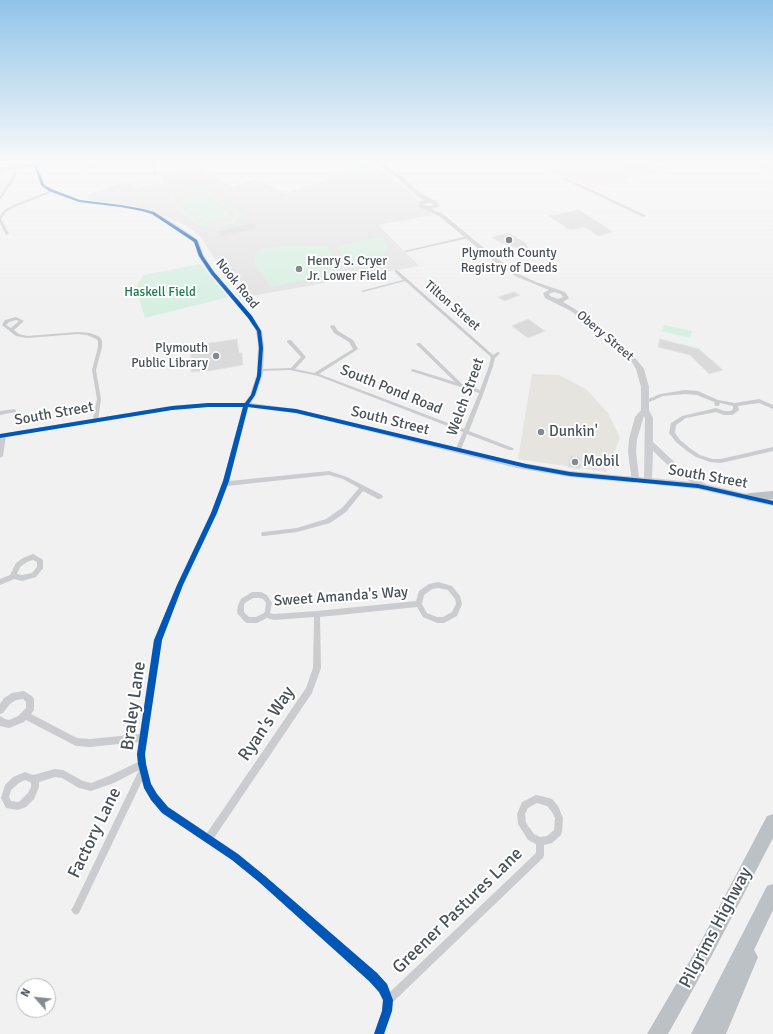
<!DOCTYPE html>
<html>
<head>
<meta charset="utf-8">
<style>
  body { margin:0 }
  #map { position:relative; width:773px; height:1034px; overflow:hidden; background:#f1f1f1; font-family:Signika,sans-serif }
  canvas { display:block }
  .north { position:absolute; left:16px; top:978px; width:40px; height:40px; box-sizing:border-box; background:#fff; border:1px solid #b6babe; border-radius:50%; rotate:297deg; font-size:11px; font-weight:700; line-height:16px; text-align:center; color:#49525c }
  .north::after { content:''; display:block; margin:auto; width:14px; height:18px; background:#848a90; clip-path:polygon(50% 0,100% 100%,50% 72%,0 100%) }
</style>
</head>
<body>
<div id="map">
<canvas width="773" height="1034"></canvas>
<div class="north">N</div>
</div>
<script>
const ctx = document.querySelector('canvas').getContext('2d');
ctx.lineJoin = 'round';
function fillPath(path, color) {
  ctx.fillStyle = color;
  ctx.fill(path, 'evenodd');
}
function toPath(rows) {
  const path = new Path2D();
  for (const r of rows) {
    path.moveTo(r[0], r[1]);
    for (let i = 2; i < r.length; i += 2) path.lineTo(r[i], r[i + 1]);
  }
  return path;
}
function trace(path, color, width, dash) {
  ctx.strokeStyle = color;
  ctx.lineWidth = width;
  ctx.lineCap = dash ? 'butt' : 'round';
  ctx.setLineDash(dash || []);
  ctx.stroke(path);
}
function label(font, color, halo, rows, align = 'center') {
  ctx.font = font + ' Signika,sans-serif';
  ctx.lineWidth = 4;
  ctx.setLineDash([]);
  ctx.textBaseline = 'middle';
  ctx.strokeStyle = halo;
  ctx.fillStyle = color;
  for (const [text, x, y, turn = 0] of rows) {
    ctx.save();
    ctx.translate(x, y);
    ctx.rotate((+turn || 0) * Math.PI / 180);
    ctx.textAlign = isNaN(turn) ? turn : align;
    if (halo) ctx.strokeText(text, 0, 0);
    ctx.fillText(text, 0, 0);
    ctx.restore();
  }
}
const commercial = toPath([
  [532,374,559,375,586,389,608,413,620,438,606,472,518,459]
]);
const education = toPath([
  [368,161,398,182,433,215,378,225,419,266,240,298,202,239,194,231,183,224,149,210,129,205,88,200,88,194,120,184,130,182,134,189,164,183,160,177,200,168,233,187,255,179,285,193,318,183]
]);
const medical = toPath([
  [524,161,651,161,669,169,592,188,576,180,555,174]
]);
const green = toPath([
  [360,168,374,172,353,182,340,177],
  [203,188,239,212,246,217,240,217,234,223,225,226,203,227,197,224,168,202,170,197,176,193],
  [190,191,206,194,233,212,235,217,228,222,218,225,209,225,200,222,173,201,173,199,177,195],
  [202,195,231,215,206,223,178,202],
  [382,237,387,242,388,247,382,257,374,262,351,269,337,247,340,245],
  [284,246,327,246,342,273,271,287,254,264,255,253,260,249],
  [200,264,228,297,145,318,136,288,143,275],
  [664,325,692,331,690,338,662,331]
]);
const building = toPath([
  [637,161,642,161,650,165,631,170,622,165,637,161],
  [579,210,595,220,613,232,598,236,585,227,570,230,549,216,579,210],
  [253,223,257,229,221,237,217,231,253,223],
  [509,233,527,244,526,245,530,249,521,251,515,247,510,247,504,243,501,243,492,237,509,233],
  [514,292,520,295,504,301,498,297,514,292],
  [528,319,545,331,528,338,512,326,528,319],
  [237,339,239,353,242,353,243,365,209,371,191,372,191,346,237,339],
  [660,339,699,349,723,370,709,374,690,355,658,347,660,339],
  [570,455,581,458,580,469,568,467,570,455]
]);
const minor = toPath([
  [111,161,117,161,88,169,86,168,111,161],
  [147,161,150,161,156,167,156,176,153,175,153,167,147,161],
  [520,161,523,161,522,162,520,161],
  [749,161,753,161,773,169,773,171,749,161],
  [14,167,17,168,16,177,1,199,0,199,0,196,12,177,14,167],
  [564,177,645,215,646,216,643,217,563,179,564,177],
  [52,190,55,191,15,207,6,212,1,219,9,234,6,235,0,223,0,216,4,210,13,205,52,190],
  [468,236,469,236,469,238,406,252,404,251,468,236],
  [395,270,397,270,493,355,498,352,500,353,495,358,493,366,484,392,469,431,513,448,514,449,513,450,509,450,467,434,460,452,456,452,455,451,463,432,318,376,290,370,260,371,258,370,260,369,291,368,301,357,287,342,287,341,289,340,291,340,306,357,295,369,314,373,353,349,349,342,334,333,330,326,334,325,338,331,353,340,358,349,319,374,464,429,479,393,411,371,411,370,413,369,455,382,416,344,418,343,420,343,462,384,480,390,489,366,491,357,405,281,363,292,361,291,403,280,395,272,395,270],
  [16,317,24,321,14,330,19,334,27,336,78,332,90,333,100,337,102,341,102,347,96,370,101,399,98,420,94,420,93,419,97,399,92,370,98,347,98,341,96,339,87,335,78,334,27,338,16,336,2,325,5,320,16,317],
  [16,320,19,321,11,328,6,325,9,322,16,320],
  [685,390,698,391,718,400,735,403,759,399,773,405,773,409,759,403,738,406,739,410,738,411,732,415,724,415,716,412,686,418,676,425,675,433,680,440,691,449,700,455,712,459,721,459,773,447,773,451,721,463,710,462,696,457,687,451,676,442,669,433,671,423,682,416,716,408,724,411,731,411,733,409,733,406,720,403,719,406,715,406,714,402,697,395,685,394,663,396,647,403,643,403,642,402,660,394,685,390],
  [246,403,249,405,229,481,329,471,347,477,382,495,383,497,380,499,378,499,363,491,346,512,330,523,297,532,264,536,262,536,261,534,262,532,264,532,297,528,326,519,342,508,359,488,343,479,329,475,227,486,217,513,183,585,162,640,145,754,147,770,151,783,157,794,168,807,207,833,306,688,313,668,314,617,274,620,267,618,257,623,247,623,245,622,237,613,238,605,241,599,252,592,261,592,267,595,272,603,270,613,274,614,317,611,416,601,419,591,429,584,438,582,452,586,460,596,462,604,457,616,444,623,437,623,423,617,417,607,320,617,321,668,312,693,214,838,238,854,265,876,377,973,387,984,390,992,536,853,536,844,528,840,518,824,517,814,522,802,536,795,549,798,552,799,558,806,563,818,562,832,561,835,552,843,544,845,544,855,543,858,393,1002,392,1011,384,1034,374,1034,382,1011,383,1000,379,992,369,981,259,882,232,860,162,813,151,800,144,788,142,781,79,913,76,915,73,913,71,910,73,907,139,770,114,783,91,791,79,788,62,778,55,777,39,782,39,787,34,799,26,807,18,810,6,808,1,798,5,785,13,777,25,772,33,775,55,769,63,770,83,781,91,783,109,776,138,762,137,754,139,742,90,747,76,746,26,720,24,722,9,728,0,726,0,716,5,719,9,720,18,716,26,708,26,702,23,699,16,700,10,704,3,713,0,714,0,704,4,698,12,693,24,691,33,697,34,700,34,710,31,714,77,738,90,739,140,734,154,640,177,585,211,513,223,481,243,405,246,403],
  [438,588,448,590,455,599,456,604,452,612,443,617,437,617,427,613,422,604,424,595,432,589,438,588],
  [253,598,260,598,263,599,266,603,265,611,264,613,256,617,249,617,244,612,244,605,245,603,253,598],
  [25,780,30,782,31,783,31,787,28,793,20,801,18,802,11,801,9,797,11,790,19,783,25,780],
  [537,803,547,806,552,812,555,818,554,830,547,836,540,837,534,834,526,823,525,814,528,808,537,803],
  [14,409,16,410,16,412,0,415,0,411,14,409],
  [3,434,6,436,3,456,0,458,0,438,1,435,3,434],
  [33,554,42,559,43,561,43,568,36,577,22,581,14,579,0,585,0,579,10,575,16,563,23,558,33,554],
  [33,560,37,562,37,567,32,573,22,575,17,574,20,567,27,562,33,560]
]);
const tertiary = toPath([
  [34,164,37,165,45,184,52,189,80,200,133,207,155,212,180,227,198,240,204,256,214,272,252,316,262,331,264,345,263,373,256,395,251,403,296,409,517,462,570,471,635,477,639,480,635,483,570,477,517,468,296,413,246,407,208,407,172,410,0,438,0,434,172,406,208,403,244,403,250,395,257,373,258,345,256,331,248,318,210,274,198,256,194,242,176,229,151,214,133,209,79,202,48,191,41,185,34,164]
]);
const secondary = toPath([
  [372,161,378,161,400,175,421,194,436,201,440,206,432,209,443,214,495,257,519,274,536,282,565,292,569,298,563,302,575,309,617,340,632,354,644,369,649,387,649,410,653,418,653,442,683,470,704,482,705,484,773,500,773,506,698,489,632,482,628,452,629,439,635,417,641,410,641,387,636,369,628,356,613,342,571,311,545,298,543,293,549,290,515,276,491,259,439,216,419,207,419,202,424,200,417,196,396,177,372,161],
  [427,203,432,203,434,205,429,206,423,205,427,203],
  [554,292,561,294,563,297,558,299,550,296,549,294,554,292],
  [644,416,645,418,644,478,639,477,636,452,637,439,644,416],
  [653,451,677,474,691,482,652,478,653,451]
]);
const primary = toPath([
  [46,161,59,161,0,172,0,168,46,161]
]);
const motorway = toPath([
  [773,491,773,499,750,501,746,500,745,497,746,494,750,493,773,491],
  [773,814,773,838,711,957,668,1034,647,1034,699,945,767,816,773,814],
  [773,884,773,910,754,950,758,957,726,1034,691,1034,767,886,773,884]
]);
const cycleway = toPath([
  [34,164,36,165,44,185,51,189,80,200,121,205,143,209,154,212,197,240,203,256,214,272,252,316,261,331,263,348,261,376,255,395,249,404,296,409,526,464,570,472,698,484,773,501,773,505,698,488,570,476,526,468,296,413,248,407,229,481,217,513,183,585,162,640,145,754,146,764,151,784,157,794,168,807,238,854,265,876,377,973,387,984,393,1000,392,1011,384,1034,374,1034,382,1011,383,1000,379,992,369,981,259,882,232,860,162,813,151,800,144,788,138,764,137,754,154,640,177,585,211,513,223,481,243,407,208,407,172,410,0,438,0,434,172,406,208,403,245,403,251,395,257,376,259,348,257,331,248,318,211,274,199,256,194,242,152,214,142,211,121,207,79,202,49,191,41,185,34,164]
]);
const markers = [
  [509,240,4,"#848a90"],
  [299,269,4,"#848a90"],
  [216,356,4,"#848a90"],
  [541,432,4,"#848a90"],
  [575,462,4,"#848a90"]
];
const farPoinames = [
  ["Plymouth County",509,254],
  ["Registry of Deeds",509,269],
  ["Henry S. Cryer",307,262,"left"],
  ["Jr. Lower Field",307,277,"left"],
  ["Plymouth",208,349,"right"],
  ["Public Library",208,364,"right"]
];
const farStreetnames = [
  ["Nook Road",237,284,51],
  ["Tilton Street",452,306,41],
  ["Obery Street",605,336,40]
];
const farParknames = [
  ["Haskell Field",160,293]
];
const streetNames = [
  ["South Pond Road",391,390,22],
  ["Welch Street",466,397,-70],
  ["South Street",54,414,-10],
  ["South Street",390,421,14],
  ["South Street",708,477,10],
  ["Sweet Amanda's Way",341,597,-4]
];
const poiNames = [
  ["Dunkin'",549,432],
  ["Mobil",583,462]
];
const nearStreetnames = [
  ["Braley Lane",134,706,-82],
  ["Ryan's Way",267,724,-56],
  ["Factory Lane",95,833,-64],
  ["Greener Pastures Lane",458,911,-44],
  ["Pilgrims Highway",716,928,-62]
];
fillPath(commercial, '#e5e4df');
fillPath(education, '#e3e2e2');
fillPath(medical, '#f3e7e6');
fillPath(green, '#d7efe1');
fillPath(building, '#dadadb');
trace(building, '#e2e3e4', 1);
fillPath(minor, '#cbcccf');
fillPath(tertiary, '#cbcccf');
fillPath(secondary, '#cccdd0');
fillPath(primary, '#c7cacd');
fillPath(motorway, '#bcc1c6');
fillPath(cycleway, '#0057b8');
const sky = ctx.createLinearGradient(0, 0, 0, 306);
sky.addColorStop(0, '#90c4e9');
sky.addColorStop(0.53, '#f9f9f9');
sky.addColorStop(1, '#f9f9f900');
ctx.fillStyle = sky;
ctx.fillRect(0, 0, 773, 306);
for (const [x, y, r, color] of markers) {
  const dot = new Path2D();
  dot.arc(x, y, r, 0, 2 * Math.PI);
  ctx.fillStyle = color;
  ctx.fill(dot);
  trace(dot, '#fff', 1.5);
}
label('13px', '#49525c', '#fff', farPoinames);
label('13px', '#49525c', '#fff', farStreetnames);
label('13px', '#1c7b4f', '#fff', farParknames);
label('15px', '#49525c', '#fff', streetNames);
label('15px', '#49525c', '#fff', poiNames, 'left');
label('18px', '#49525c', '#fff', nearStreetnames);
</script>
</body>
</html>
